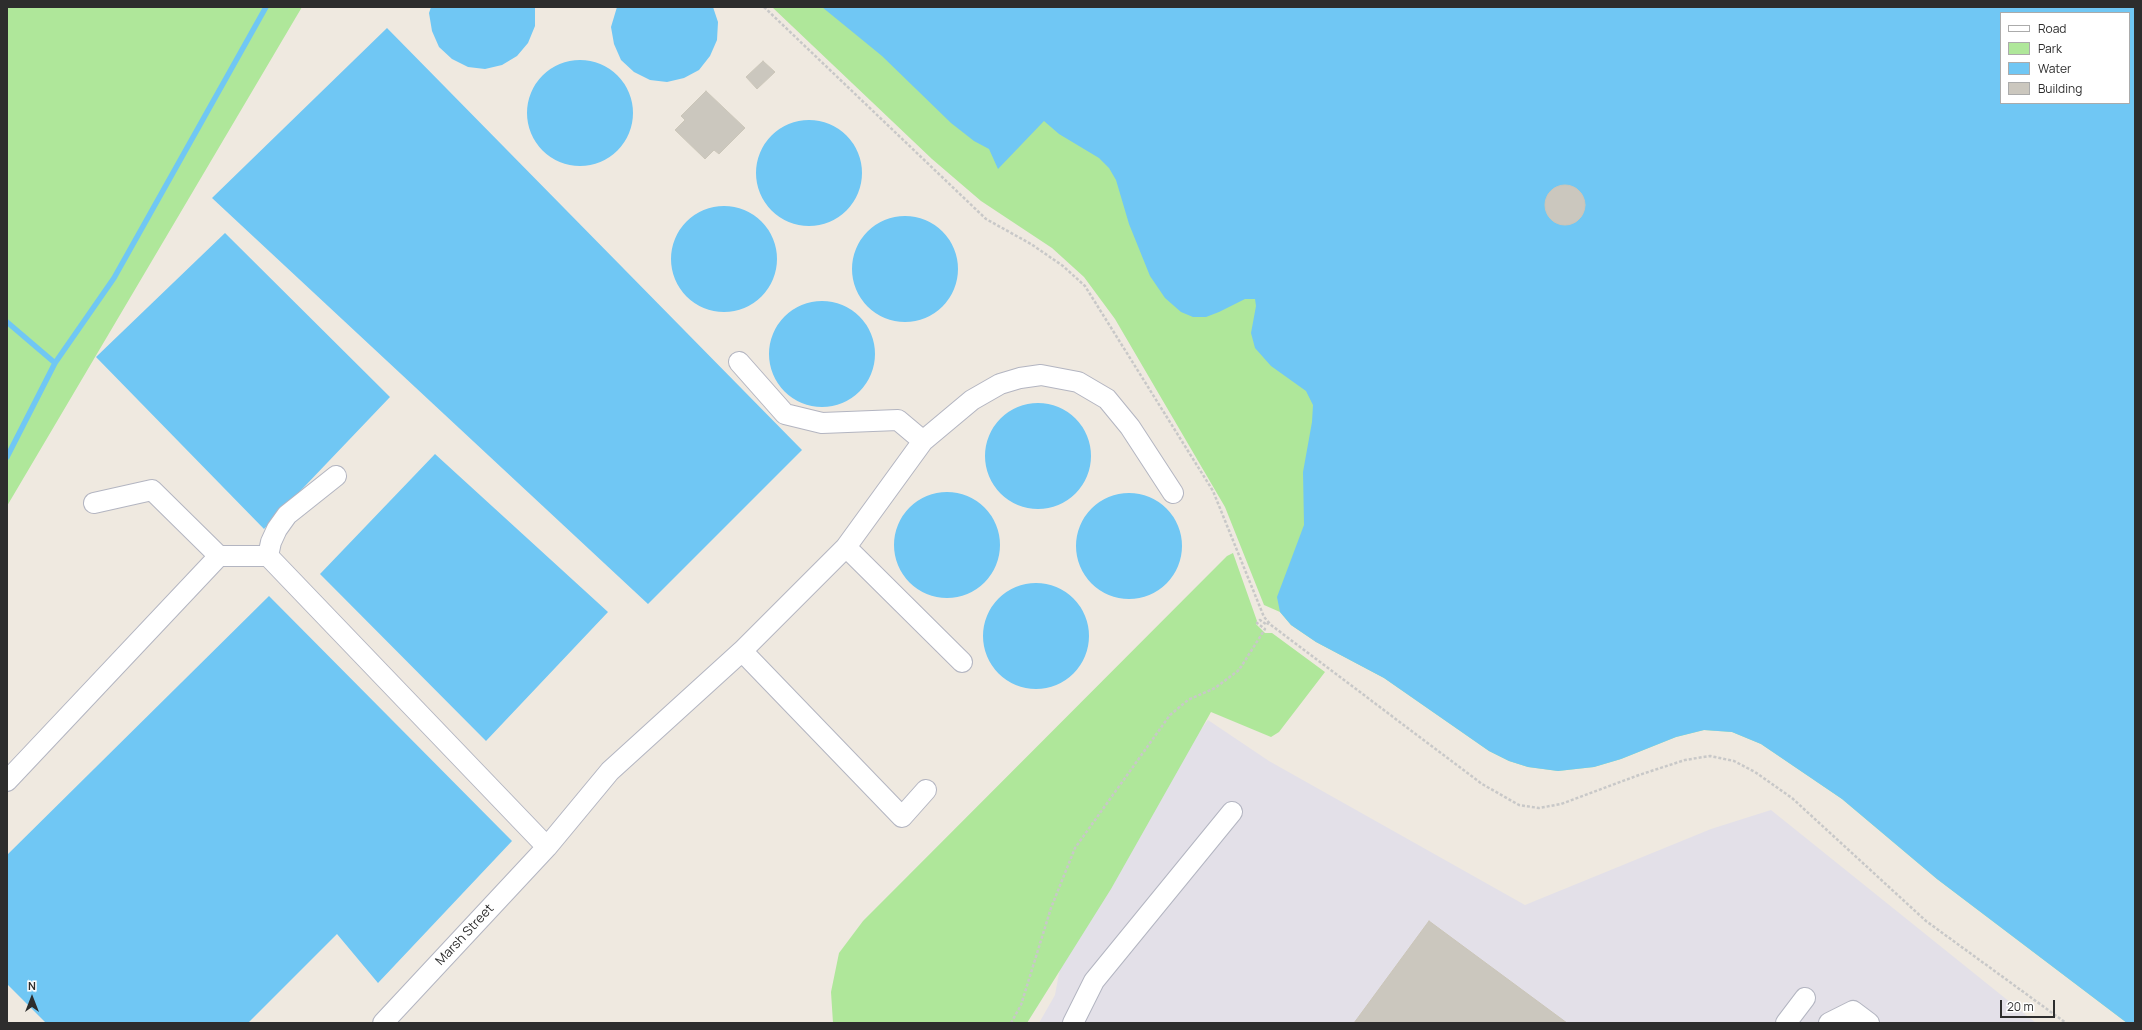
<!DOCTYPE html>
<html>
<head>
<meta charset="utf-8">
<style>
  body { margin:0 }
  #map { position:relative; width:2142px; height:1030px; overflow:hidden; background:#efe9e0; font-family:Manrope,sans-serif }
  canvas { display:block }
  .frame { position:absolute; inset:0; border:8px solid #2d2d2d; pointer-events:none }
  .legend { position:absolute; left:2000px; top:12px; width:130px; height:92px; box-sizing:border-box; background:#fff; border:1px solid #ababab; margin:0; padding:5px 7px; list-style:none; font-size:12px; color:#2d2d2d }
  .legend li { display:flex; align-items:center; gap:8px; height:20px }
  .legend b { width:20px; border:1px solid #ababab }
  .north { position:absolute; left:12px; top:978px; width:40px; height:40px; -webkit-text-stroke:3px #fff; paint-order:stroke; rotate:0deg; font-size:11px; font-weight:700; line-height:16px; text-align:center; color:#2d2d2d }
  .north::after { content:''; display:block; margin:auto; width:14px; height:18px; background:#2d2d2d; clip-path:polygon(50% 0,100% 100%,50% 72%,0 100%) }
  .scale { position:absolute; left:2000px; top:1000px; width:55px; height:18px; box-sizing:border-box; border:2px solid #2d2d2d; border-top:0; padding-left:5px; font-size:12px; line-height:14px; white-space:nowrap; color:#2d2d2d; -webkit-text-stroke:3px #fff; paint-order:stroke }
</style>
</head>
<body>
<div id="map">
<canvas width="2142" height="1030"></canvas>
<div class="frame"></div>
<ul class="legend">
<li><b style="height:5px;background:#fff"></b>Road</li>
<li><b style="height:11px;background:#afe79a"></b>Park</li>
<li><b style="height:11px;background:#70c7f4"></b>Water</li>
<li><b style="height:11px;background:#cbc7be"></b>Building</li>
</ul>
<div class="north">N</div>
<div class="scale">20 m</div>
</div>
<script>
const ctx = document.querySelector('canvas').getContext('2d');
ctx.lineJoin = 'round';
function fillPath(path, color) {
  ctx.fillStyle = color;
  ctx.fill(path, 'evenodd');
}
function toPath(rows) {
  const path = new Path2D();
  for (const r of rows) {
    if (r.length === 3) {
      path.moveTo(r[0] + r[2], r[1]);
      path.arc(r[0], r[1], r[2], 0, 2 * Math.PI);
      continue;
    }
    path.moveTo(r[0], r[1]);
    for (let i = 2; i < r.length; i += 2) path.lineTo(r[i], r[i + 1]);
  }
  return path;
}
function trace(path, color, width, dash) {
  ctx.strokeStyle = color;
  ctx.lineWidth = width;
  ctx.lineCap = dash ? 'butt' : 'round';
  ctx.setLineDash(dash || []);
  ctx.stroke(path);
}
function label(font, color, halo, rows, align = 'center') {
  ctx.font = font + ' Manrope,sans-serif';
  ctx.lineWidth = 3;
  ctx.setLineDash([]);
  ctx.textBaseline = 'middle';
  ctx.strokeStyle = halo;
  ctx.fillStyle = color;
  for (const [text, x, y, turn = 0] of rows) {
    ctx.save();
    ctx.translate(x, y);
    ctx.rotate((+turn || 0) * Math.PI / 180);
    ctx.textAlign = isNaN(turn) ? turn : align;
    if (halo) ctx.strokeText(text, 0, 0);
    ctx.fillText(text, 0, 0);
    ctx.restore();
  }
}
const industrial = toPath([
  [1208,720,1269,761,1525,905,1711,829,1771,810,2036,1023,1039,1023,1055,995,1074,891]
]);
const green = toPath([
  [7,7,302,7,7,506],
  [772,7,1012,7,2135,1023,2127,1023,1937,879,1842,799,1761,744,1732,732,1704,730,1676,737,1621,759,1594,767,1558,771,1528,767,1509,761,1489,751,1384,678,1316,642,1291,625,1280,612,1264,605,1225,507,1115,319,1084,277,1052,248,981,201,932,159],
  [1233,553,1257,621,1256,624,1265,633,1272,633,1325,672,1279,732,1271,737,1211,712,1111,889,1027,1023,833,1023,831,992,839,953,863,921,1227,556]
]);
const water = toPath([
  [431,7,535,7,535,26,528,43,517,56,502,65,485,69,468,67,452,59,439,47,432,31,429,13],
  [617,7,713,7,718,22,717,40,710,56,699,70,684,78,667,82,650,80,634,72,621,60,614,44,611,27],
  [822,7,2135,7,2135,1023,2127,1023,1937,879,1842,799,1761,744,1732,732,1704,730,1676,737,1621,759,1594,767,1558,771,1528,767,1509,761,1489,751,1384,678,1316,642,1291,625,1280,612,1277,597,1304,525,1303,472,1312,422,1313,405,1306,391,1271,366,1255,348,1251,333,1256,306,1255,299,1245,299,1219,312,1206,317,1193,317,1181,312,1165,298,1150,276,1129,224,1116,180,1109,168,1099,158,1059,134,1044,121,998,169,989,149,974,141,951,123,882,56],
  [2001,13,2129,13,2129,103,2001,103],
  [387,28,802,450,648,604,212,198],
  [580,113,53],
  [809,173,53],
  [724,259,53],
  [905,269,53],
  [225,233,390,397,264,529,96,357],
  [822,354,53],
  [1038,456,53],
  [435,454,608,612,486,741,320,574],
  [947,545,53],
  [1129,546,53],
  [1036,636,53],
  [269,596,512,841,378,983,337,934,248,1023,46,1023,7,984,7,855]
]);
const stream = toPath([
  [7,322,55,363],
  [7,457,55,363,114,278,266,7]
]);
const building = toPath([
  [763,61,775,72,757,89,746,77,763,61],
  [706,91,745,128,719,154,714,150,705,159,675,130,685,120,681,116,706,91],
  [1565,205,20],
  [1429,921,1567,1023,1354,1023,1429,921]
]);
const path = toPath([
  [764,7,986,219,1031,244,1063,266,1085,286,1213,491,1264,617,1271,625,1482,784,1519,805,1539,808,1561,804,1639,775,1685,760,1710,756,1734,761,1755,772,1792,798,1926,921,2066,1023],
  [1011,1023,1021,1005,1051,908,1075,848,1170,715,1188,700,1215,688,1239,670,1265,629,1257,623,1260,620,1267,625,1268,623]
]);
const minor = toPath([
  [739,362,785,414,822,423,898,420,923,441,846,547],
  [923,441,972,400,1000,384,1020,378,1041,375,1078,382,1107,399,1130,427,1173,493],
  [94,503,152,490,219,556],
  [268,556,271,542,277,529,287,515,336,476],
  [742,651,902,817,926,790],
  [7,781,219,556,268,556,547,847],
  [383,1023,547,847,610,771,742,651,846,547,962,662],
  [1073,1023,1094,981,1232,812],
  [1786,1023,1805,998],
  [1829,1023,1853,1011,1869,1023]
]);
const streetNames = [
  ["Marsh Street",465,935,-47]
];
fillPath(industrial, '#e3e0e8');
fillPath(green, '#afe79a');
fillPath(water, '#70c7f4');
trace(stream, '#70c7f4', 5.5);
fillPath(building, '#cbc7be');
trace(building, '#cbc6b9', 1);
trace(minor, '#b3b5c1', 22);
trace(path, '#c8c8c8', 2.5, [3, 2]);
trace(minor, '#fff', 20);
label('13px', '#2d2d2d', '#fff', streetNames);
</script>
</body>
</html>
